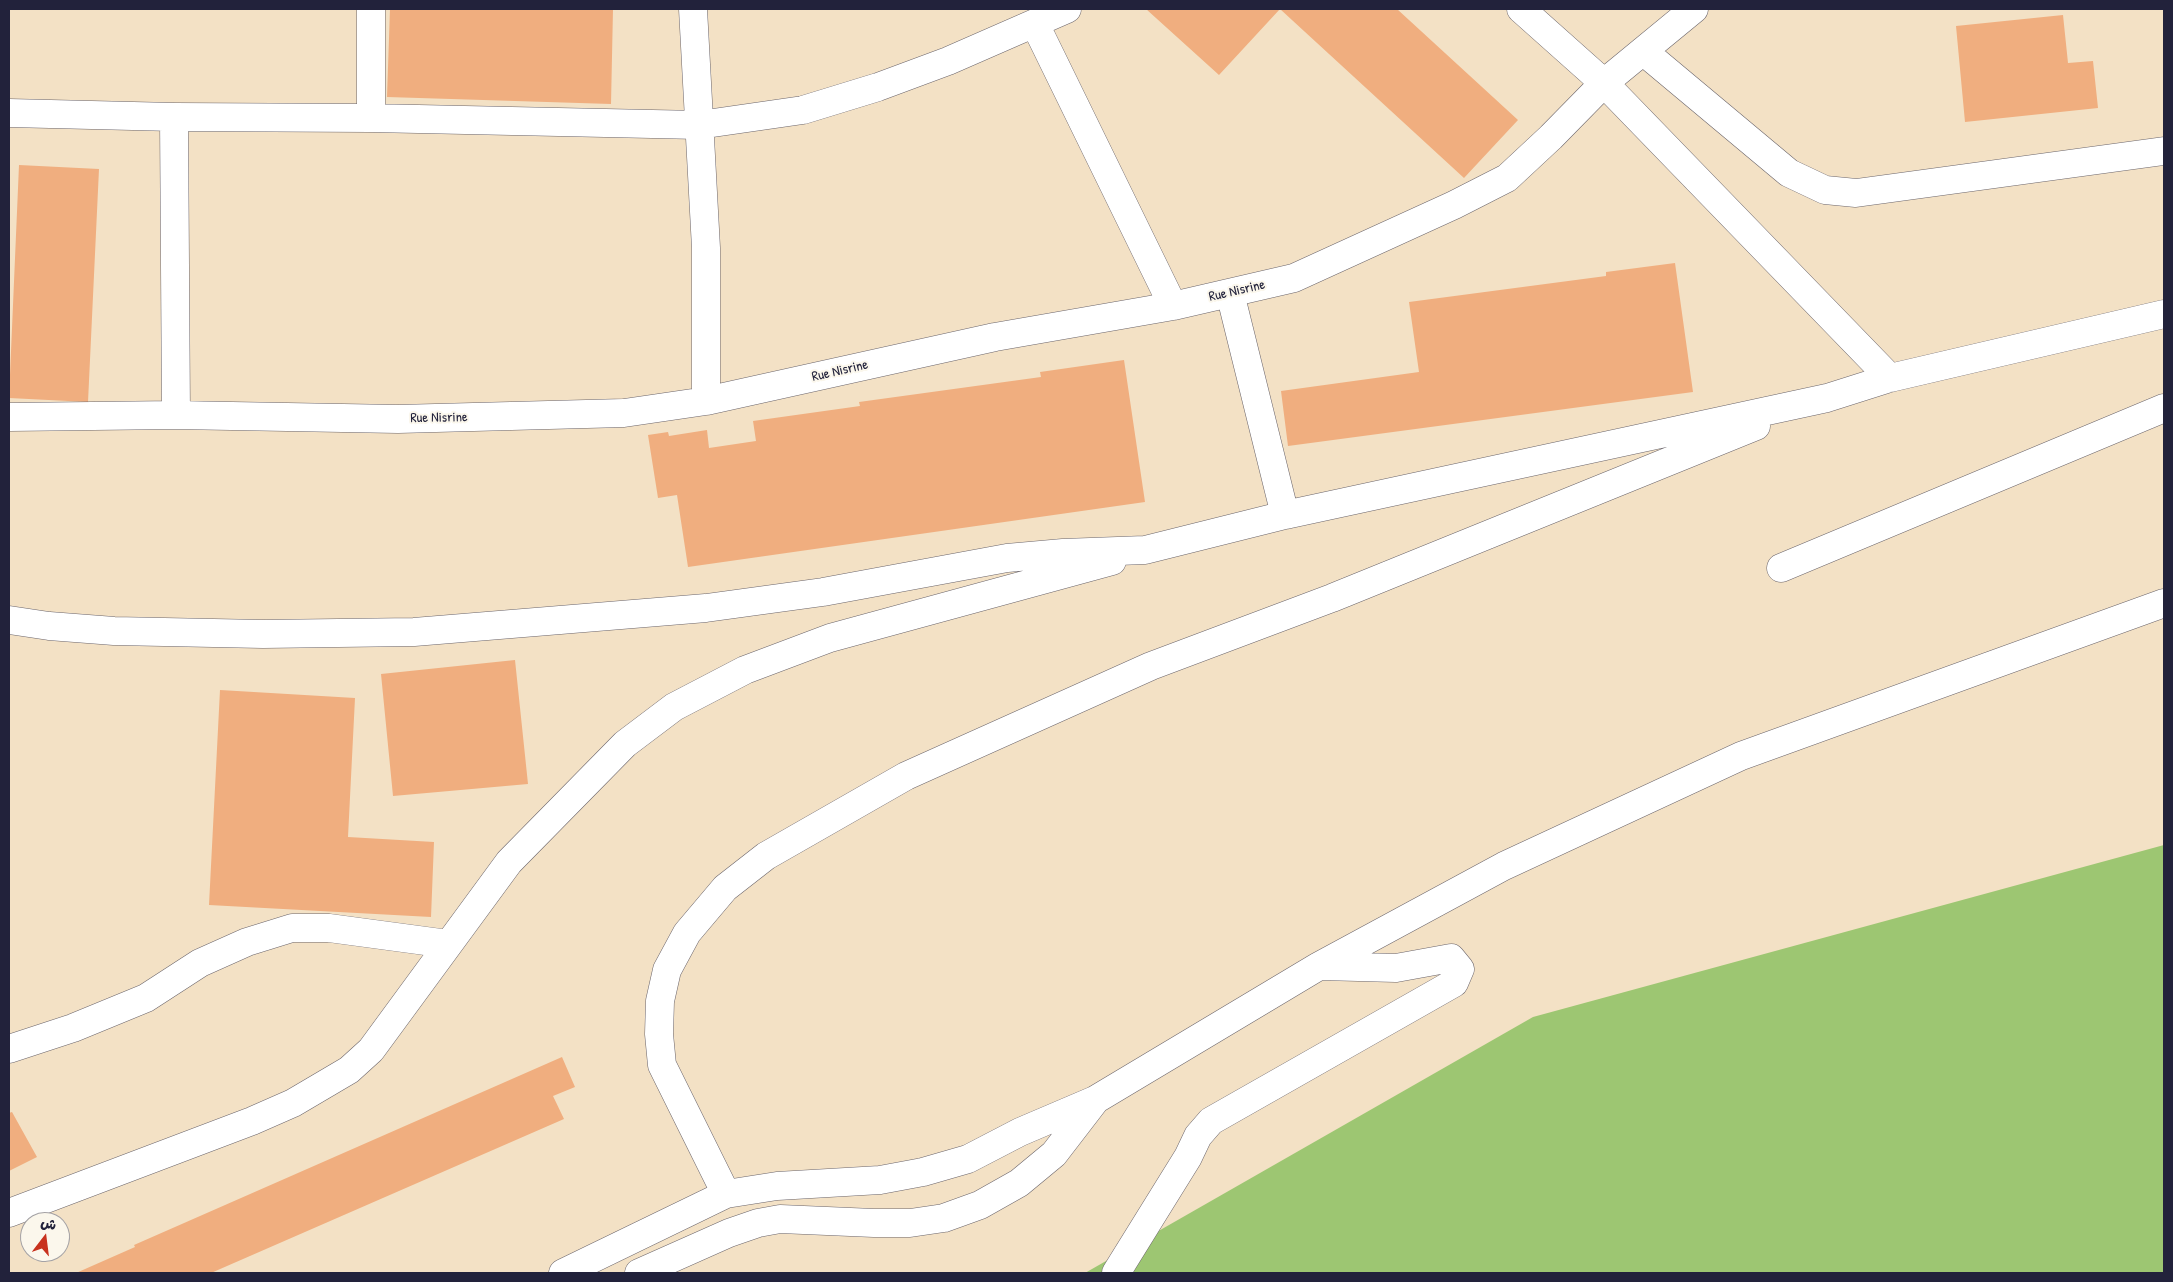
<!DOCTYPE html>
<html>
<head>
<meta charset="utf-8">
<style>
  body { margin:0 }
  #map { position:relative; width:2173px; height:1282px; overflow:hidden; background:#f3e1c5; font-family:"Patrick Hand","Playpen Sans Arabic",sans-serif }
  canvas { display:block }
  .frame { position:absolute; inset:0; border:10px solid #22223b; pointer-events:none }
  .north { position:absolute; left:20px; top:1212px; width:50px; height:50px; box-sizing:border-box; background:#fbf7ec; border:1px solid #a4a2a5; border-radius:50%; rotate:15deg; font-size:14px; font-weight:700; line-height:20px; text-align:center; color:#22223b }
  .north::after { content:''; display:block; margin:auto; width:18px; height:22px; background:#c8321e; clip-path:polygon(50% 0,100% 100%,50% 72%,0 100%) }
</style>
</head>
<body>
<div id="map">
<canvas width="2173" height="1282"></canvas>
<div class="frame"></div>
<div class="north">ش</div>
</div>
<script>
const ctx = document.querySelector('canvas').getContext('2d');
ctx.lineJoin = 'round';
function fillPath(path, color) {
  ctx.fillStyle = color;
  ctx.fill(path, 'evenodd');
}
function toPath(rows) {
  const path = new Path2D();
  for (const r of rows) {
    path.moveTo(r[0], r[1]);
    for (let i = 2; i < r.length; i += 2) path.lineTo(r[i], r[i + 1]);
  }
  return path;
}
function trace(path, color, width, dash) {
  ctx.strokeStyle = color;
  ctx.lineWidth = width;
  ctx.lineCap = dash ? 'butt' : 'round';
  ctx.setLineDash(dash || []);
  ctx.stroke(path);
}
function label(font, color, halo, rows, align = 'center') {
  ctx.font = font + ' "Patrick Hand",sans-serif';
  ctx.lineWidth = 4;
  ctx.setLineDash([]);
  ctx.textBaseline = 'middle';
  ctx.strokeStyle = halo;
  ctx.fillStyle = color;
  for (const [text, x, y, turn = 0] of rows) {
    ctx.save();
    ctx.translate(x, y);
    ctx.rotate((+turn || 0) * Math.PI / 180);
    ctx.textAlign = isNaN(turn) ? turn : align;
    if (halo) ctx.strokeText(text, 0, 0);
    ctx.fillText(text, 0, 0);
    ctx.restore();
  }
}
const green = toPath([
  [2164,845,2164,1273,1085,1273,1533,1017]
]);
const building = toPath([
  [390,9,613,9,611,104,387,97],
  [1146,9,1397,9,1518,120,1464,178,1280,9,1219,75],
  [2063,15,2068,63,2093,61,2098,108,1965,122,1956,26],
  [19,165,99,169,88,402,9,398],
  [1675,263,1693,392,1288,446,1281,391,1419,372,1409,302,1606,276,1606,272],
  [1124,360,1145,502,688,567,677,495,658,498,648,435,668,432,669,436,707,430,709,448,756,441,753,421,860,406,859,402,1041,377,1040,372],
  [515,660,528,784,393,796,381,674],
  [220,690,355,698,348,837,434,842,431,917,209,905],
  [562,1057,575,1087,553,1096,564,1119,211,1273,76,1273,135,1247,134,1245],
  [12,1112,37,1157,9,1171,9,1113]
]);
const street = toPath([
  [371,9,371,118],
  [693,9,706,248,706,401],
  [1521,9,1604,83,1890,378],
  [1035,24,1173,306],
  [1643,51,1789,173,1825,190,1856,193,2164,151],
  [9,113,174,117,371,118,699,125,803,110,878,87,948,61,1067,9],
  [174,117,176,415],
  [1230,293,1285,515],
  [9,417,176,415,398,419,624,413,706,401,995,337,1173,306,1294,278,1454,205,1507,178,1551,137,1604,83,1694,9],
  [1781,568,2164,408],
  [9,620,49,626,114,631,263,634,414,632,706,608,823,592,1007,558,1063,553,1145,550,1285,515,1827,398,1890,378,2164,314],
  [9,1049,73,1028,146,998,200,963,247,942,292,928,329,928,448,944],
  [726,1194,662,1065,659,1034,660,1001,667,970,687,933,725,888,766,856,906,776,1151,666,1332,598,1756,426],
  [9,1213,252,1121,293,1103,349,1070,371,1050,509,862,625,744,674,707,745,670,830,638,1112,561],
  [563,1273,726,1194,777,1186,880,1180,923,1172,968,1159,1020,1132,1095,1100,1319,966,1504,866,1741,756,2164,603],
  [639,1273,729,1233,758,1223,780,1219,874,1223,910,1223,944,1218,980,1205,1019,1183,1054,1154,1094,1102],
  [1116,1273,1188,1157,1198,1136,1211,1121,1454,983,1460,969,1451,958,1396,968,1321,966]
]);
const streetNames = [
  ["Rue Nisrine",1237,291,-13],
  ["Rue Nisrine",840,371,-13],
  ["Rue Nisrine",439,418,-1]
];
fillPath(green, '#9dc672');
fillPath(building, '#f0ae7f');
trace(street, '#6b656b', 29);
trace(street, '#fff', 28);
label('14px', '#22223b', '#fbf7ec', streetNames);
</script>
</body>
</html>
